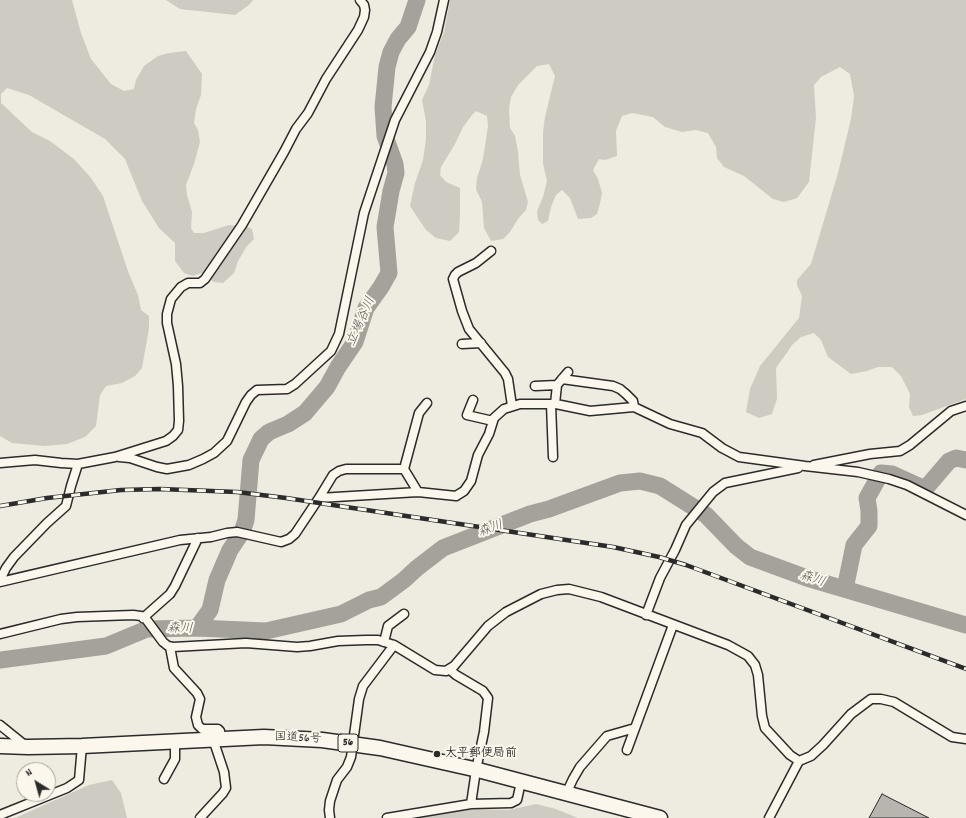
<!DOCTYPE html>
<html>
<head>
<meta charset="utf-8">
<style>
  body { margin:0 }
  #map { position:relative; width:966px; height:818px; overflow:hidden; background:#eeebe0; font-family:Dekko,sans-serif }
  canvas { display:block }
  .north { position:absolute; left:16px; top:762px; width:40px; height:40px; box-sizing:border-box; background:#fbf7ec; border:1px solid #a8a59f; border-radius:50%; rotate:323deg; font-size:11px; font-weight:700; line-height:16px; text-align:center; color:#2b2b2b }
  .north::after { content:''; display:block; margin:auto; width:14px; height:18px; background:#2b2b2b; clip-path:polygon(50% 0,100% 100%,50% 72%,0 100%) }
</style>
</head>
<body>
<div id="map">
<canvas width="966" height="818"></canvas>
<div class="north">N</div>
</div>
<script>
const ctx = document.querySelector('canvas').getContext('2d');
ctx.lineJoin = 'round';
function fillPath(path, color) {
  ctx.fillStyle = color;
  ctx.fill(path, 'evenodd');
}
function toPath(rows) {
  const path = new Path2D();
  for (const r of rows) {
    path.moveTo(r[0], r[1]);
    for (let i = 2; i < r.length; i += 2) path.lineTo(r[i], r[i + 1]);
  }
  return path;
}
function trace(path, color, width, dash) {
  ctx.strokeStyle = color;
  ctx.lineWidth = width;
  ctx.lineCap = dash ? 'butt' : 'round';
  ctx.setLineDash(dash || []);
  ctx.stroke(path);
}
function label(font, color, halo, rows, align = 'center') {
  ctx.font = font + ' Dekko,"Klee One",sans-serif';
  ctx.lineWidth = 4;
  ctx.setLineDash([]);
  ctx.textBaseline = 'middle';
  ctx.strokeStyle = halo;
  ctx.fillStyle = color;
  for (const [text, x, y, turn = 0] of rows) {
    ctx.save();
    ctx.translate(x, y);
    ctx.rotate((+turn || 0) * Math.PI / 180);
    ctx.textAlign = isNaN(turn) ? turn : align;
    if (halo) ctx.strokeText(text, 0, 0);
    ctx.fillText(text, 0, 0);
    ctx.restore();
  }
}
const green = toPath([
  [0,0,72,0,81,33,91,59,111,84,124,91,134,89,136,80,144,66,158,56,169,53,186,51,202,74,201,95,196,109,194,123,198,130,200,142,194,164,186,185,187,195,192,212,191,228,194,233,204,233,229,225,247,227,252,229,254,239,247,246,238,261,234,273,223,283,214,282,201,273,193,276,184,273,175,261,175,243,159,228,142,201,125,159,105,139,29,95,7,88,1,94,1,103,32,132,50,141,74,159,91,178,103,196,129,274,138,295,141,310,149,316,149,328,142,368,135,376,122,383,106,386,100,395,96,426,85,437,67,444,45,446,12,443,0,436],
  [166,0,253,0,249,5,235,15,180,9],
  [450,0,966,0,966,399,922,415,913,416,909,407,910,394,901,376,892,367,878,367,867,371,851,374,828,357,821,340,814,333,801,337,793,344,776,368,777,399,772,414,759,418,746,412,750,389,760,366,799,318,802,296,797,285,797,280,811,264,838,173,851,119,854,96,850,74,840,67,821,77,814,85,816,118,809,182,797,198,784,202,773,199,744,176,724,167,717,158,716,147,708,133,696,130,682,132,665,127,653,117,632,113,622,116,616,131,617,156,605,160,599,159,593,170,598,179,602,193,600,203,597,214,591,218,578,219,570,198,562,190,556,195,551,207,548,221,542,224,538,220,537,211,543,197,547,181,543,163,543,132,545,117,555,76,549,64,537,66,518,85,511,97,509,109,510,128,515,136,518,152,520,175,528,202,526,210,518,219,510,232,503,239,491,241,484,228,482,202,476,189,477,178,483,159,488,126,487,116,476,111,472,115,463,127,455,144,441,167,440,175,446,182,460,188,460,214,459,232,450,241,436,238,426,230,410,206,415,183,423,160,426,139,426,121,422,100,429,85,435,55,444,32],
  [112,780,121,793,127,818,15,818,89,785],
  [536,804,556,809,578,818,408,818,476,809,509,810]
]);
const river = toPath([
  [845,589,854,545,869,526,869,511,867,498,881,473,892,474,925,489,949,461,956,458,966,460],
  [197,628,210,610,217,580,230,550,242,532,246,520,251,460,261,439,269,432,288,424,305,413,327,387,338,367,355,342,366,308,381,287,389,273,385,227,391,191,396,173,395,164,385,136,383,107,387,67,391,52,398,39,408,27,417,0],
  [0,660,106,646,147,629,197,628,266,631,341,614,369,600,381,597,404,580,417,568,443,548,530,514,549,509,620,483,640,481,660,486,706,515,736,546,750,557,807,578,966,625]
]);
const building = toPath([
  [882,794,929,818,869,818,882,794]
]);
const minor = toPath([
  [491,251,476,263,458,272,455,275,453,279,462,311,469,329,505,373,508,379,512,406],
  [462,344,481,343],
  [562,379,613,386,620,389,626,394,633,401,634,407],
  [535,386,557,385],
  [473,400,467,415,493,421],
  [551,404,553,457],
  [555,404,557,385,568,372],
  [119,457,130,458,157,467,167,469,189,465,203,459,214,453,227,441,246,402,251,395,257,390,287,389,295,384,331,351,339,334,364,213,395,120,430,52,437,32,444,0],
  [0,463,35,460,61,463,78,464,115,457,166,441,173,436,178,430,179,421,178,386,176,364,167,323,167,314,171,299,181,287,188,283,200,283,205,279,242,225,284,152,296,129,308,113,326,79,358,30,364,17,365,10,364,5,360,0],
  [814,465,870,454,900,451,910,445,951,411,966,406],
  [404,469,419,413,427,403],
  [319,498,333,475,339,471,346,469,404,469,418,492],
  [0,580,6,568,14,557,47,523,66,506,71,486,78,464],
  [0,582,180,540,211,537,227,533,237,532,281,542,289,539,295,534,319,498,418,492,456,496,464,491,471,481,478,455,489,434,494,418,504,409,520,404,556,404,590,411,634,407,670,424,702,433,722,448,739,457,805,466,858,472,889,479,907,485,966,515],
  [646,615,660,578,675,550,686,525,713,492,725,483,798,468],
  [143,618,170,594,175,586,198,538],
  [0,634,61,619,77,617,133,615,141,616,146,619,163,642,168,646,173,647,246,643,297,647,310,646,338,641,366,640,378,640,394,645,435,670,446,671,454,666,488,626,506,612,541,594,557,590,569,589,601,597,728,645,748,656,755,665,758,675,762,716,765,728,790,755,799,761],
  [384,642,388,626,404,614],
  [170,647,174,668,197,693,200,699,196,717,198,725,202,729,218,729,220,731,221,739],
  [449,669,456,675,483,691,488,698,484,732,476,770,471,804],
  [0,725,26,746],
  [627,750,673,625],
  [164,779,175,759,175,741],
  [566,794,573,779,580,767,607,736,635,728],
  [0,815,67,788,79,780,82,746],
  [200,818,223,793,226,788,224,772,213,739],
  [330,818,329,810,330,801,337,780,347,767,351,757,359,699,363,686,394,645],
  [387,818,471,804,511,803,517,800,521,782],
  [769,818,799,761,811,756,823,745,851,714,871,699,881,699,894,702,952,737,966,739]
]);
const trunk = toPath([
  [0,746,28,747,82,746,264,737,322,740,380,748,478,770,660,818]
]);
const rail = toPath([
  [0,506,47,498,121,490,160,489,237,492,286,498,613,547,659,557,686,565,966,669]
]);
const markers = [
  [437,754,4,"#2b2b2b"]
];
const shields = [
  [348,743,20]
];
const shieldNames = [
  ["56",348,743]
];
const streetNames = [
  ["国道56号",298,739,3]
];
const poiNames = [
  ["大平郵便局前",445,754]
];
const waterNames = [
  ["立場谷川",362,322,-66],
  ["森川",491,530,-20],
  ["森川",812,580,18],
  ["森川",180,630,1]
];
fillPath(green, '#cecbc2');
trace(river, '#a4a29a', 17);
fillPath(building, '#b8b5ae');
trace(building, '#2b2b2b', 1);
trace(minor, '#2b2b2b', 11);
trace(trunk, '#2b2b2b', 17);
trace(minor, '#fbf7ec', 8);
trace(trunk, '#fbf7ec', 14);
trace(rail, '#2b2b2b', 4.5);
trace(rail, '#fbf7ec', 3, [9]);
for (const [x, y, r, color] of markers) {
  const dot = new Path2D();
  dot.arc(x, y, r, 0, 2 * Math.PI);
  ctx.fillStyle = color;
  ctx.fill(dot);
  trace(dot, '#fbf7ec', 1.5);
}
for (const [x, y, w] of shields) {
  const box = new Path2D();
  box.roundRect(x - w / 2, y - 9, w, 18, 3);
  ctx.fillStyle = '#fbf7ec';
  ctx.fill(box);
  trace(box, '#2b2b2b', 1);
}
label('bold 11px', '#2b2b2b', null, shieldNames);
label('12px', '#2b2b2b', '#fbf7ec', streetNames);
label('bold 12px', '#2b2b2b', '#fbf7ec', poiNames, 'left');
label('italic 13px', '#555552', '#fbf7ec', waterNames);
</script>
</body>
</html>
